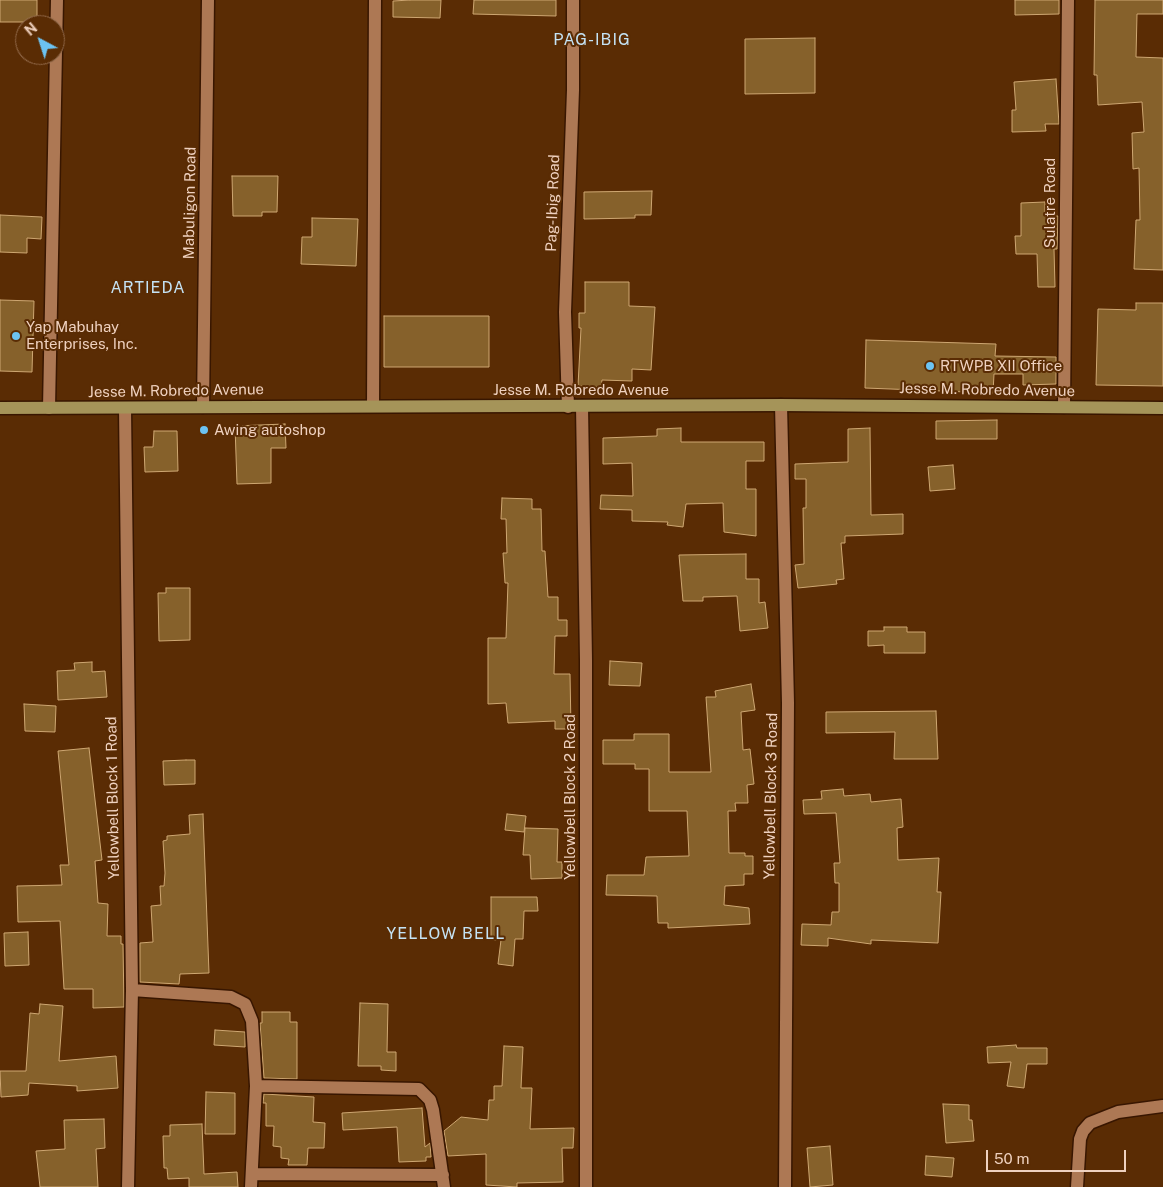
<!DOCTYPE html>
<html>
<head>
<meta charset="utf-8">
<style>
  body { margin:0 }
  #map { position:relative; width:1163px; height:1187px; overflow:hidden; background:#5a2c04; font-family:"Public Sans",sans-serif }
  canvas { display:block }
  .north { position:absolute; left:15px; top:15px; width:50px; height:50px; box-sizing:border-box; background:#5a2c04; border:1px solid #966e4f; border-radius:50%; rotate:320deg; font-size:14px; font-weight:700; line-height:20px; text-align:center; color:#efd1bf }
  .north::after { content:''; display:block; margin:auto; width:18px; height:22px; background:#6cc3f2; clip-path:polygon(50% 0,100% 100%,50% 72%,0 100%) }
  .scale { position:absolute; left:986px; top:1150px; width:140px; height:22px; box-sizing:border-box; border:2px solid #efd1bf; border-top:0; padding-left:6px; font-size:15px; line-height:18px; white-space:nowrap; color:#efd1bf; -webkit-text-stroke:4px #5a2c04; paint-order:stroke }
</style>
</head>
<body>
<div id="map">
<canvas width="1163" height="1187"></canvas>
<div class="north">N</div>
<div class="scale">50 m</div>
</div>
<script>
const ctx = document.querySelector('canvas').getContext('2d');
ctx.lineJoin = 'round';
function fillPath(path, color) {
  ctx.fillStyle = color;
  ctx.fill(path, 'evenodd');
}
function toPath(rows) {
  const path = new Path2D();
  for (const r of rows) {
    path.moveTo(r[0], r[1]);
    for (let i = 2; i < r.length; i += 2) path.lineTo(r[i], r[i + 1]);
  }
  return path;
}
function trace(path, color, width, dash) {
  ctx.strokeStyle = color;
  ctx.lineWidth = width;
  ctx.lineCap = dash ? 'butt' : 'round';
  ctx.setLineDash(dash || []);
  ctx.stroke(path);
}
function label(font, color, halo, rows, align = 'center') {
  ctx.font = font + ' "Public Sans",sans-serif';
  ctx.lineWidth = 4;
  ctx.setLineDash([]);
  ctx.textBaseline = 'middle';
  ctx.strokeStyle = halo;
  ctx.fillStyle = color;
  for (const [text, x, y, turn = 0] of rows) {
    ctx.save();
    ctx.translate(x, y);
    ctx.rotate((+turn || 0) * Math.PI / 180);
    ctx.textAlign = isNaN(turn) ? turn : align;
    if (halo) ctx.strokeText(text, 0, 0);
    ctx.fillText(text, 0, 0);
    ctx.restore();
  }
}
const building = toPath([
  [0,0,37,0,37,22,0,22,0,0],
  [410,0,441,0,440,18,393,17,393,1,410,0],
  [474,0,556,0,556,16,473,14,474,0],
  [1015,0,1059,0,1059,14,1015,15,1015,0],
  [1095,0,1163,0,1163,14,1137,14,1136,57,1163,58,1163,270,1134,269,1136,220,1140,220,1139,168,1133,169,1132,133,1144,132,1142,102,1098,105,1097,75,1094,75,1095,0],
  [815,38,815,93,745,94,745,39,815,38],
  [1056,79,1059,124,1045,124,1046,131,1012,132,1012,110,1016,110,1014,82,1056,79],
  [232,176,278,176,277,212,262,212,262,216,233,216,232,176],
  [652,191,651,215,635,215,635,218,584,219,584,192,652,191],
  [1045,202,1045,216,1058,216,1057,249,1054,249,1055,287,1038,287,1037,254,1016,254,1015,236,1021,236,1021,203,1045,202],
  [0,215,42,217,41,239,27,238,27,253,0,252,0,215],
  [312,218,358,219,356,266,301,264,302,237,312,237,312,218],
  [585,282,629,282,629,306,655,307,651,370,632,369,632,381,602,380,601,387,578,386,581,328,579,328,579,313,585,313,585,282],
  [0,300,34,301,32,372,0,371,0,300],
  [1136,303,1163,303,1163,386,1096,385,1098,309,1136,310,1136,303],
  [384,316,489,316,489,367,384,367,384,316],
  [866,340,996,344,995,356,1056,357,1056,384,1023,385,1023,374,994,374,993,393,865,388,866,340],
  [997,420,997,439,936,439,936,421,997,420],
  [285,424,286,448,271,448,271,483,237,484,235,426,285,424],
  [681,428,681,442,764,442,764,461,746,461,746,489,756,489,756,536,724,532,723,503,686,504,683,527,667,525,668,522,632,521,632,510,600,509,601,495,633,496,632,463,603,464,603,438,657,436,657,429,681,428],
  [870,428,871,515,903,514,903,534,845,536,845,543,841,543,844,579,836,580,837,584,798,588,795,565,804,564,803,508,806,508,806,479,795,479,795,464,848,462,848,429,870,428],
  [154,431,177,431,178,471,145,472,144,447,153,447,154,431],
  [953,465,955,489,930,491,928,467,953,465],
  [502,498,532,499,532,509,541,509,542,551,545,551,548,597,558,597,558,620,567,620,567,636,555,636,554,674,570,674,571,729,555,729,555,721,508,723,506,703,488,704,488,638,506,638,508,583,505,583,503,553,507,553,506,519,501,519,502,498],
  [746,554,746,579,759,579,759,603,765,602,768,628,740,631,737,596,703,597,703,601,683,601,679,555,746,554],
  [166,588,190,588,190,640,159,641,158,593,166,593,166,588],
  [884,627,907,627,907,632,925,632,925,653,884,653,884,645,868,646,868,631,884,631,884,627],
  [610,661,642,663,640,686,609,685,610,661],
  [92,662,92,672,105,671,107,697,58,700,57,671,75,670,74,663,92,662],
  [751,684,755,710,741,712,743,750,750,749,754,784,747,785,748,803,735,803,736,811,728,811,729,853,745,853,745,856,753,856,753,874,744,874,744,885,725,886,724,905,749,908,750,924,668,928,668,923,658,923,657,896,606,895,607,875,644,875,646,857,689,856,687,811,649,811,649,769,635,769,635,764,603,764,603,740,634,740,634,734,669,734,669,772,711,772,706,697,716,697,715,691,751,684],
  [24,704,56,706,55,732,25,731,24,704],
  [936,711,938,759,894,759,895,732,826,733,826,712,936,711],
  [89,748,102,860,95,861,98,903,108,904,107,936,121,936,121,944,123,944,124,1007,93,1008,93,989,64,989,60,921,18,922,17,886,62,885,60,865,69,865,58,751,89,748],
  [186,760,195,760,195,784,164,785,163,761,186,760],
  [843,789,844,796,870,794,871,802,901,799,903,827,897,828,898,860,939,858,937,892,941,892,938,943,871,940,871,944,828,938,828,946,801,945,802,924,831,925,832,912,839,912,839,883,835,883,834,863,840,863,836,813,804,814,803,800,822,799,821,791,843,789],
  [203,814,209,973,180,974,179,984,140,982,140,943,153,942,151,906,161,905,160,886,164,886,165,873,163,841,167,840,167,836,190,834,189,815,203,814],
  [507,814,526,816,524,832,505,830,507,814],
  [525,828,558,829,557,862,562,862,562,878,531,879,530,855,523,855,525,828],
  [491,897,537,897,538,911,524,911,523,939,515,939,513,966,498,964,501,940,491,940,491,897],
  [28,932,29,965,5,966,4,933,28,932],
  [360,1003,388,1004,387,1052,396,1052,396,1071,381,1070,381,1066,358,1066,360,1003],
  [40,1004,63,1006,59,1061,116,1056,118,1088,77,1091,77,1086,29,1083,28,1095,1,1097,0,1071,26,1071,30,1013,39,1014,40,1004],
  [262,1012,290,1012,290,1022,297,1022,297,1079,264,1078,260,1023,262,1023,262,1012],
  [215,1030,245,1032,245,1047,214,1045,215,1030],
  [1016,1045,1017,1048,1047,1048,1047,1064,1027,1064,1024,1088,1007,1086,1011,1062,988,1063,987,1047,1016,1045],
  [504,1046,523,1047,521,1088,532,1088,530,1129,574,1128,573,1148,562,1148,563,1182,517,1183,517,1187,486,1185,486,1154,448,1156,444,1131,461,1117,488,1120,489,1100,494,1100,494,1086,502,1086,504,1046],
  [206,1092,235,1093,235,1134,205,1134,206,1092],
  [264,1094,314,1097,313,1122,325,1123,324,1148,308,1148,307,1165,288,1165,289,1159,281,1158,281,1147,273,1146,274,1126,266,1126,266,1103,263,1103,264,1094],
  [943,1104,969,1105,969,1120,972,1120,974,1141,946,1143,943,1104],
  [422,1108,425,1147,430,1143,431,1157,426,1157,426,1161,399,1162,397,1127,343,1130,342,1113,422,1108],
  [104,1119,105,1148,96,1149,98,1187,40,1187,36,1151,65,1149,64,1120,104,1119],
  [202,1124,204,1174,237,1172,238,1187,189,1187,189,1178,168,1179,167,1168,164,1168,163,1136,170,1136,170,1125,202,1124],
  [830,1146,833,1185,810,1187,807,1148,830,1146],
  [926,1156,954,1158,952,1177,925,1175,926,1156]
]);
const minor = toPath([
  [781,405,788,703,785,1187],
  [373,406,375,0],
  [582,406,586,660,586,1187],
  [203,407,208,0],
  [568,407,565,312,573,90,573,0],
  [1064,407,1068,0],
  [49,408,57,0],
  [125,408,132,990,128,1187],
  [132,990,231,997,245,1004,252,1021,256,1086,251,1187],
  [256,1086,419,1089,430,1100,433,1110,444,1187],
  [252,1174,443,1175],
  [1077,1187,1080,1139,1083,1131,1090,1123,1118,1112,1163,1106]
]);
const major = toPath([
  [0,408,781,405,1163,408]
]);
const markers = [
  [16,336,5,"#6cc3f2"],
  [930,366,5,"#6cc3f2"],
  [204,430,5,"#6cc3f2"]
];
const streetNames = [
  ["Mabuligon Road",190,203,-89],
  ["Pag-Ibig Road",553,203,-88],
  ["Sulatre Road",1050,203,-90],
  ["Jesse M. Robredo Avenue",581,390],
  ["Jesse M. Robredo Avenue",987,390,1],
  ["Jesse M. Robredo Avenue",176,391,-1],
  ["Yellowbell Block 3 Road",771,796,-89],
  ["Yellowbell Block 2 Road",570,797,-90],
  ["Yellowbell Block 1 Road",113,798,-91]
];
const poiNames = [
  ["Yap Mabuhay",26,327],
  ["Enterprises, Inc.",26,344],
  ["RTWPB XII Office",940,366],
  ["Awing autoshop",214,430]
];
const neighbourhoodNames = [
  ["PAG-IBIG",592,40],
  ["ARTIEDA",148,288],
  ["YELLOW BELL",446,934]
];
fillPath(building, '#86612b');
trace(building, '#cea772', 1);
trace(minor, '#381600', 15);
trace(major, '#381600', 15);
trace(minor, '#ad7854', 12);
trace(major, '#a59459', 12);
for (const [x, y, r, color] of markers) {
  const dot = new Path2D();
  dot.arc(x, y, r, 0, 2 * Math.PI);
  ctx.fillStyle = color;
  ctx.fill(dot);
  trace(dot, '#5a2c04', 2);
}
label('15px', '#efd1bf', '#5a2c04', streetNames);
label('15px', '#efd1bf', '#5a2c04', poiNames, 'left');
ctx.letterSpacing = '1px';
label('16px', '#c5e3f5', '#5a2c04', neighbourhoodNames);
ctx.letterSpacing = '0px';
</script>
</body>
</html>
